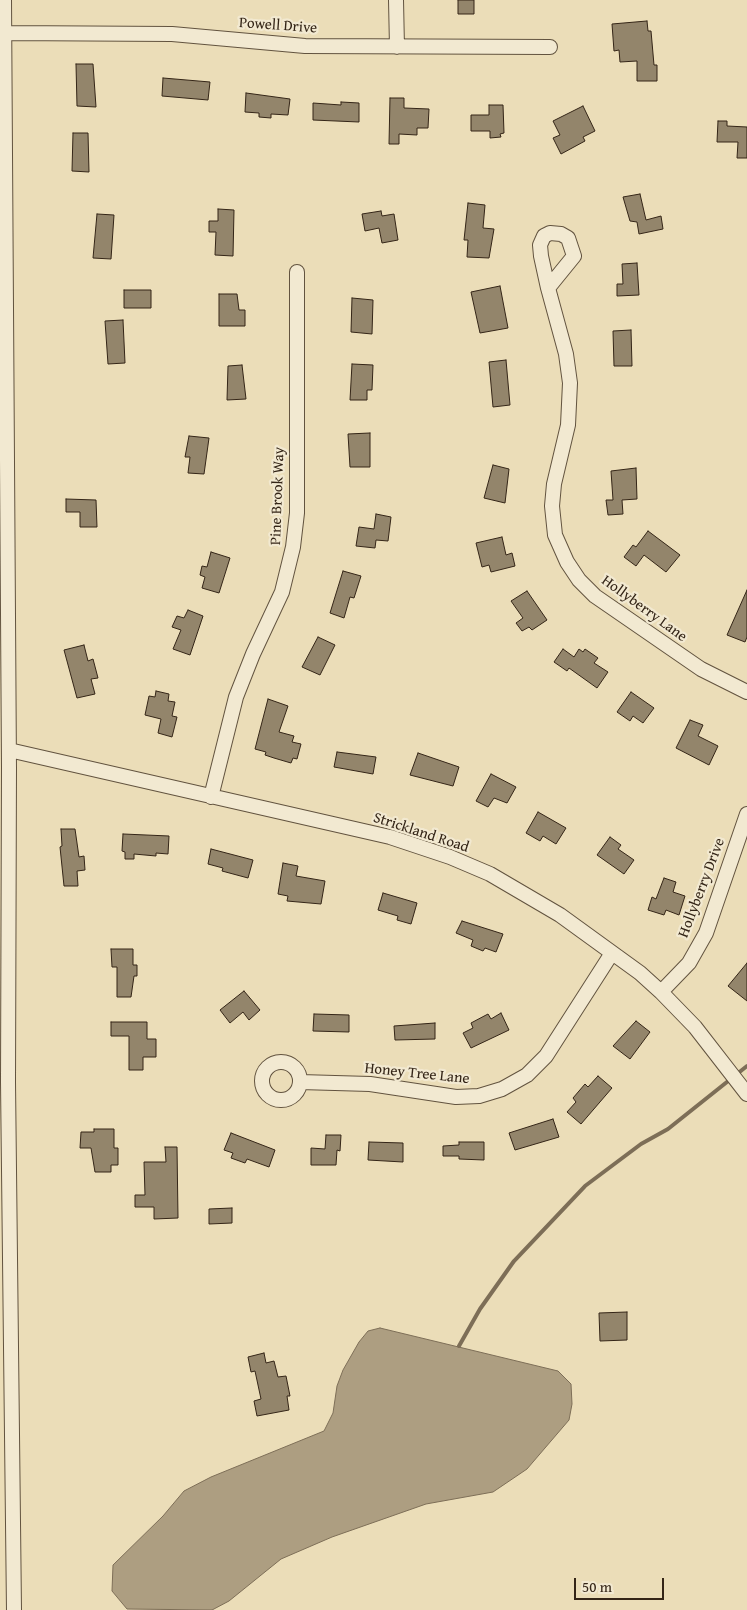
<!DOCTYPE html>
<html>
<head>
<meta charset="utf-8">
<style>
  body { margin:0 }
  #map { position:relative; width:747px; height:1610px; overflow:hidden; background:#ebddb8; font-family:"Gentium Book Plus",serif }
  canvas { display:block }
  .scale { position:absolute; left:574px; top:1578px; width:90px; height:22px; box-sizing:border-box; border:2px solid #342517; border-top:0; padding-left:6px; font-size:15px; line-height:18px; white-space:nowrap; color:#342517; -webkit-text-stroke:4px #f2e9d1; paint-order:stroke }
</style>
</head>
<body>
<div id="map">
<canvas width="747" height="1610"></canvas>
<div class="scale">50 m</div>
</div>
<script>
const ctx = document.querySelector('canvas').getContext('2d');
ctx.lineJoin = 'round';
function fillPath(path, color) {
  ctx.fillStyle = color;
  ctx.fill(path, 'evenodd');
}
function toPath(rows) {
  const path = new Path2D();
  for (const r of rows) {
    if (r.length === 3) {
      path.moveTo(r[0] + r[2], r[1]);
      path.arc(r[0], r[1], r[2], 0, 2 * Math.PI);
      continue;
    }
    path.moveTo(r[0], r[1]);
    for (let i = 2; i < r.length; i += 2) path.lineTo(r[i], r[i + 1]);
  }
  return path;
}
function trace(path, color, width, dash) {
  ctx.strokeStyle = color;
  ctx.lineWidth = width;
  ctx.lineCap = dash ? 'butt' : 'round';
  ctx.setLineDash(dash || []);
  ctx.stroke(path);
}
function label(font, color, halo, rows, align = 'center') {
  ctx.font = font + ' "Gentium Book Plus",serif';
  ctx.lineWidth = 4.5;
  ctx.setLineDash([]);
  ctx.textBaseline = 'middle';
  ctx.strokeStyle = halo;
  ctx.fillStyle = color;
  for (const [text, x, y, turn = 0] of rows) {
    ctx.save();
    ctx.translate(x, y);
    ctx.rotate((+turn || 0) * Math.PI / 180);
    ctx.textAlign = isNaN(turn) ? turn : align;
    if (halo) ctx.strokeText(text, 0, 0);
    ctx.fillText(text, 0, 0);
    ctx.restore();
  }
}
const water = toPath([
  [380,1328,558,1371,571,1384,572,1404,569,1420,527,1469,493,1492,426,1504,332,1537,281,1559,229,1601,212,1610,127,1609,112,1591,113,1565,163,1516,184,1491,211,1477,324,1431,333,1413,337,1386,343,1370,359,1342,368,1331,380,1328]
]);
const stream = toPath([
  [459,1346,480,1309,514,1261,585,1186,641,1144,668,1129,747,1066]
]);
const building = toPath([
  [458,0,474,0,474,14,458,14,458,0],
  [647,21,648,31,651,31,654,65,657,65,657,81,637,81,637,61,620,62,619,50,614,51,612,24,647,21],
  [76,64,93,64,96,107,77,106,76,64],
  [163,78,210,82,208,100,162,96,163,78],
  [246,93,290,99,288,115,271,114,271,118,259,117,259,113,245,112,246,93],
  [390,98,404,98,404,108,429,109,428,128,417,128,417,135,399,134,399,144,389,144,390,98],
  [341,102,359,103,359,122,313,120,313,103,341,105,341,102],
  [489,105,503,105,504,133,500,134,501,137,490,138,490,131,471,131,471,115,489,115,489,105],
  [583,106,595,131,583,137,585,141,561,154,553,138,560,135,553,121,583,106],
  [718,121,727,121,727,126,747,127,747,158,737,158,738,142,717,142,718,121],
  [73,133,88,133,89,172,72,171,73,133],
  [640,194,646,220,661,216,663,229,639,234,637,222,630,221,623,197,640,194],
  [468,203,485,205,483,228,494,229,489,258,467,257,468,240,464,240,468,203],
  [218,209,234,210,233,256,215,255,216,232,209,232,209,221,218,221,218,209],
  [381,211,382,216,394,214,398,240,382,243,379,228,365,231,362,214,381,211],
  [97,214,114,215,111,259,93,258,97,214],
  [637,263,639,295,617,296,617,284,623,284,622,264,637,263],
  [500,286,508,328,480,333,471,292,500,286],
  [124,290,151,290,151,308,124,308,124,290],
  [219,294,237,294,239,310,245,310,245,326,219,326,219,294],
  [352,298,373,300,372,334,351,332,352,298],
  [123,320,125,363,108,364,105,321,123,320],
  [631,330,632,366,614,366,613,331,631,330],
  [506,360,510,405,493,407,489,362,506,360],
  [352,364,373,365,372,390,367,390,367,400,350,400,352,364],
  [242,365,246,399,227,400,228,366,242,365],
  [370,433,370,467,350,467,348,434,370,433],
  [189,436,209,438,204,474,188,473,190,457,185,457,189,436],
  [493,465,509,469,505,503,484,498,493,465],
  [636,468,637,499,622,500,623,514,608,515,606,500,613,500,611,471,636,468],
  [66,499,96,500,97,527,80,527,80,512,66,512,66,499],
  [376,514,391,517,388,541,376,540,375,548,356,546,359,527,374,529,376,514],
  [648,531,680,555,666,572,644,555,636,566,624,557,633,545,636,547,648,531],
  [502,537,506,555,512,553,515,566,491,572,489,565,482,567,476,543,502,537],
  [211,552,230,558,219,593,202,588,205,577,200,575,202,566,207,567,211,552],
  [343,571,361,576,354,598,350,597,344,618,330,613,343,571],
  [747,590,747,637,745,642,727,635,747,590],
  [527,591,547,620,532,630,529,627,522,631,516,623,523,618,511,601,527,591],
  [188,610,203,616,190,655,173,649,181,630,172,627,177,616,184,618,188,610],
  [318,637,335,645,320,675,302,667,318,637],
  [84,645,88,661,93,659,98,678,91,679,95,694,77,698,64,650,84,645],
  [563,649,574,657,579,649,583,652,585,649,598,658,594,663,608,672,597,688,569,668,567,671,554,662,563,649],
  [156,691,169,694,168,701,175,702,172,716,177,717,172,737,158,733,161,719,145,715,149,696,155,697,156,691],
  [631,692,654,708,643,723,633,716,630,721,617,712,631,692],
  [268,699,288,706,279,732,294,736,292,742,301,744,297,759,293,758,291,763,274,758,265,755,266,752,255,749,268,699],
  [690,720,703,725,698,736,718,746,709,765,676,748,690,720],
  [337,752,376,757,373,774,334,767,337,752],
  [418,753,459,767,453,786,410,775,418,753],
  [491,774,516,787,507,803,494,798,488,807,476,801,491,774],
  [538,812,566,828,556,844,543,836,540,841,526,833,538,812],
  [61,829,75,829,79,857,84,856,85,870,77,871,78,886,64,886,60,847,62,846,61,829],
  [123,834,169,836,168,854,156,853,156,856,134,854,134,859,125,859,125,852,122,851,123,834],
  [610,837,621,845,618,849,634,860,624,874,597,855,610,837],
  [211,849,253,860,248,878,222,871,223,868,208,864,211,849],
  [283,863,298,866,296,876,325,881,321,904,287,901,288,896,278,894,283,863],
  [664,878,676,882,673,892,685,896,679,915,666,910,664,915,648,910,652,897,656,899,664,878],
  [383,893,417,903,411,924,397,920,398,916,378,910,383,893],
  [462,921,503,934,496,952,485,948,483,951,471,946,473,940,456,933,462,921],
  [111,949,133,949,133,965,137,965,137,976,134,976,131,997,117,997,117,967,112,967,111,949],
  [747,963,747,1001,728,986,747,963],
  [244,991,260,1010,249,1020,243,1012,230,1023,220,1010,244,991],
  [501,1013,509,1030,471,1048,463,1033,473,1028,471,1023,488,1014,491,1019,501,1013],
  [314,1014,349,1015,349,1032,313,1031,314,1014],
  [636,1021,650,1032,630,1059,613,1046,636,1021],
  [111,1022,147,1022,147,1039,156,1039,156,1057,143,1057,143,1070,129,1070,129,1036,111,1036,111,1022],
  [435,1023,435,1039,395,1040,394,1026,435,1023],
  [598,1076,612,1088,581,1124,567,1112,576,1102,573,1098,585,1084,588,1087,598,1076],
  [553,1119,559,1137,515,1150,509,1133,553,1119],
  [94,1129,114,1129,114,1148,118,1148,118,1165,111,1165,111,1172,95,1172,91,1148,80,1148,81,1132,94,1132,94,1129],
  [231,1133,275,1150,269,1167,247,1159,245,1163,231,1158,233,1153,224,1150,231,1133],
  [326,1135,341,1135,340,1151,337,1150,336,1165,311,1165,311,1148,325,1149,326,1135],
  [369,1142,403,1143,403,1162,368,1160,369,1142],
  [459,1142,484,1142,484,1160,459,1159,459,1156,443,1156,443,1146,459,1145,459,1142],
  [165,1147,177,1147,178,1218,154,1219,154,1207,135,1207,135,1195,145,1195,144,1162,166,1162,165,1147],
  [232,1208,232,1223,209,1224,209,1209,232,1208],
  [627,1312,627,1340,600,1341,599,1313,627,1312],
  [264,1353,266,1363,274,1361,278,1377,286,1376,290,1396,287,1396,289,1410,257,1416,254,1401,261,1399,255,1371,251,1372,248,1357,264,1353]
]);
const minor = toPath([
  [4,0,9,767,8,1082,14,1610],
  [396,0,397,47],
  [4,33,172,34,305,46,550,47],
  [548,288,574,256,568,238,561,234,550,233,544,236,540,245,541,256,548,288,566,354,570,383,568,425,554,484,552,506,555,535,567,562,579,580,595,596,701,669,747,692],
  [9,750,390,837,450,857,490,874,560,915,640,973,661,992,695,1027,747,1094],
  [211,797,236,697,253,654,282,592,293,547,297,513,297,272],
  [661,992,689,963,706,933,747,814],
  [281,1081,19],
  [300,1082,370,1084,456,1097,479,1096,502,1089,527,1075,546,1056,612,953]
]);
const streetNames = [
  ["Powell Drive",278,26,4],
  ["Pine Brook Way",278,496,-88],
  ["Hollyberry Lane",644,609,36],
  ["Strickland Road",421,833,18],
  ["Hollyberry Drive",702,888,-69],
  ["Honey Tree Lane",417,1074,6]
];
fillPath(water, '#ad9e81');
trace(water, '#7d6e57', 1);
trace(stream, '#7d6e57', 4);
fillPath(building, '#93856b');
trace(building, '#342517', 1);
trace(minor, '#62533f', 16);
trace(minor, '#f2e9d1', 14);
label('15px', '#342517', '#f2e9d1', streetNames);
</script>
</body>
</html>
